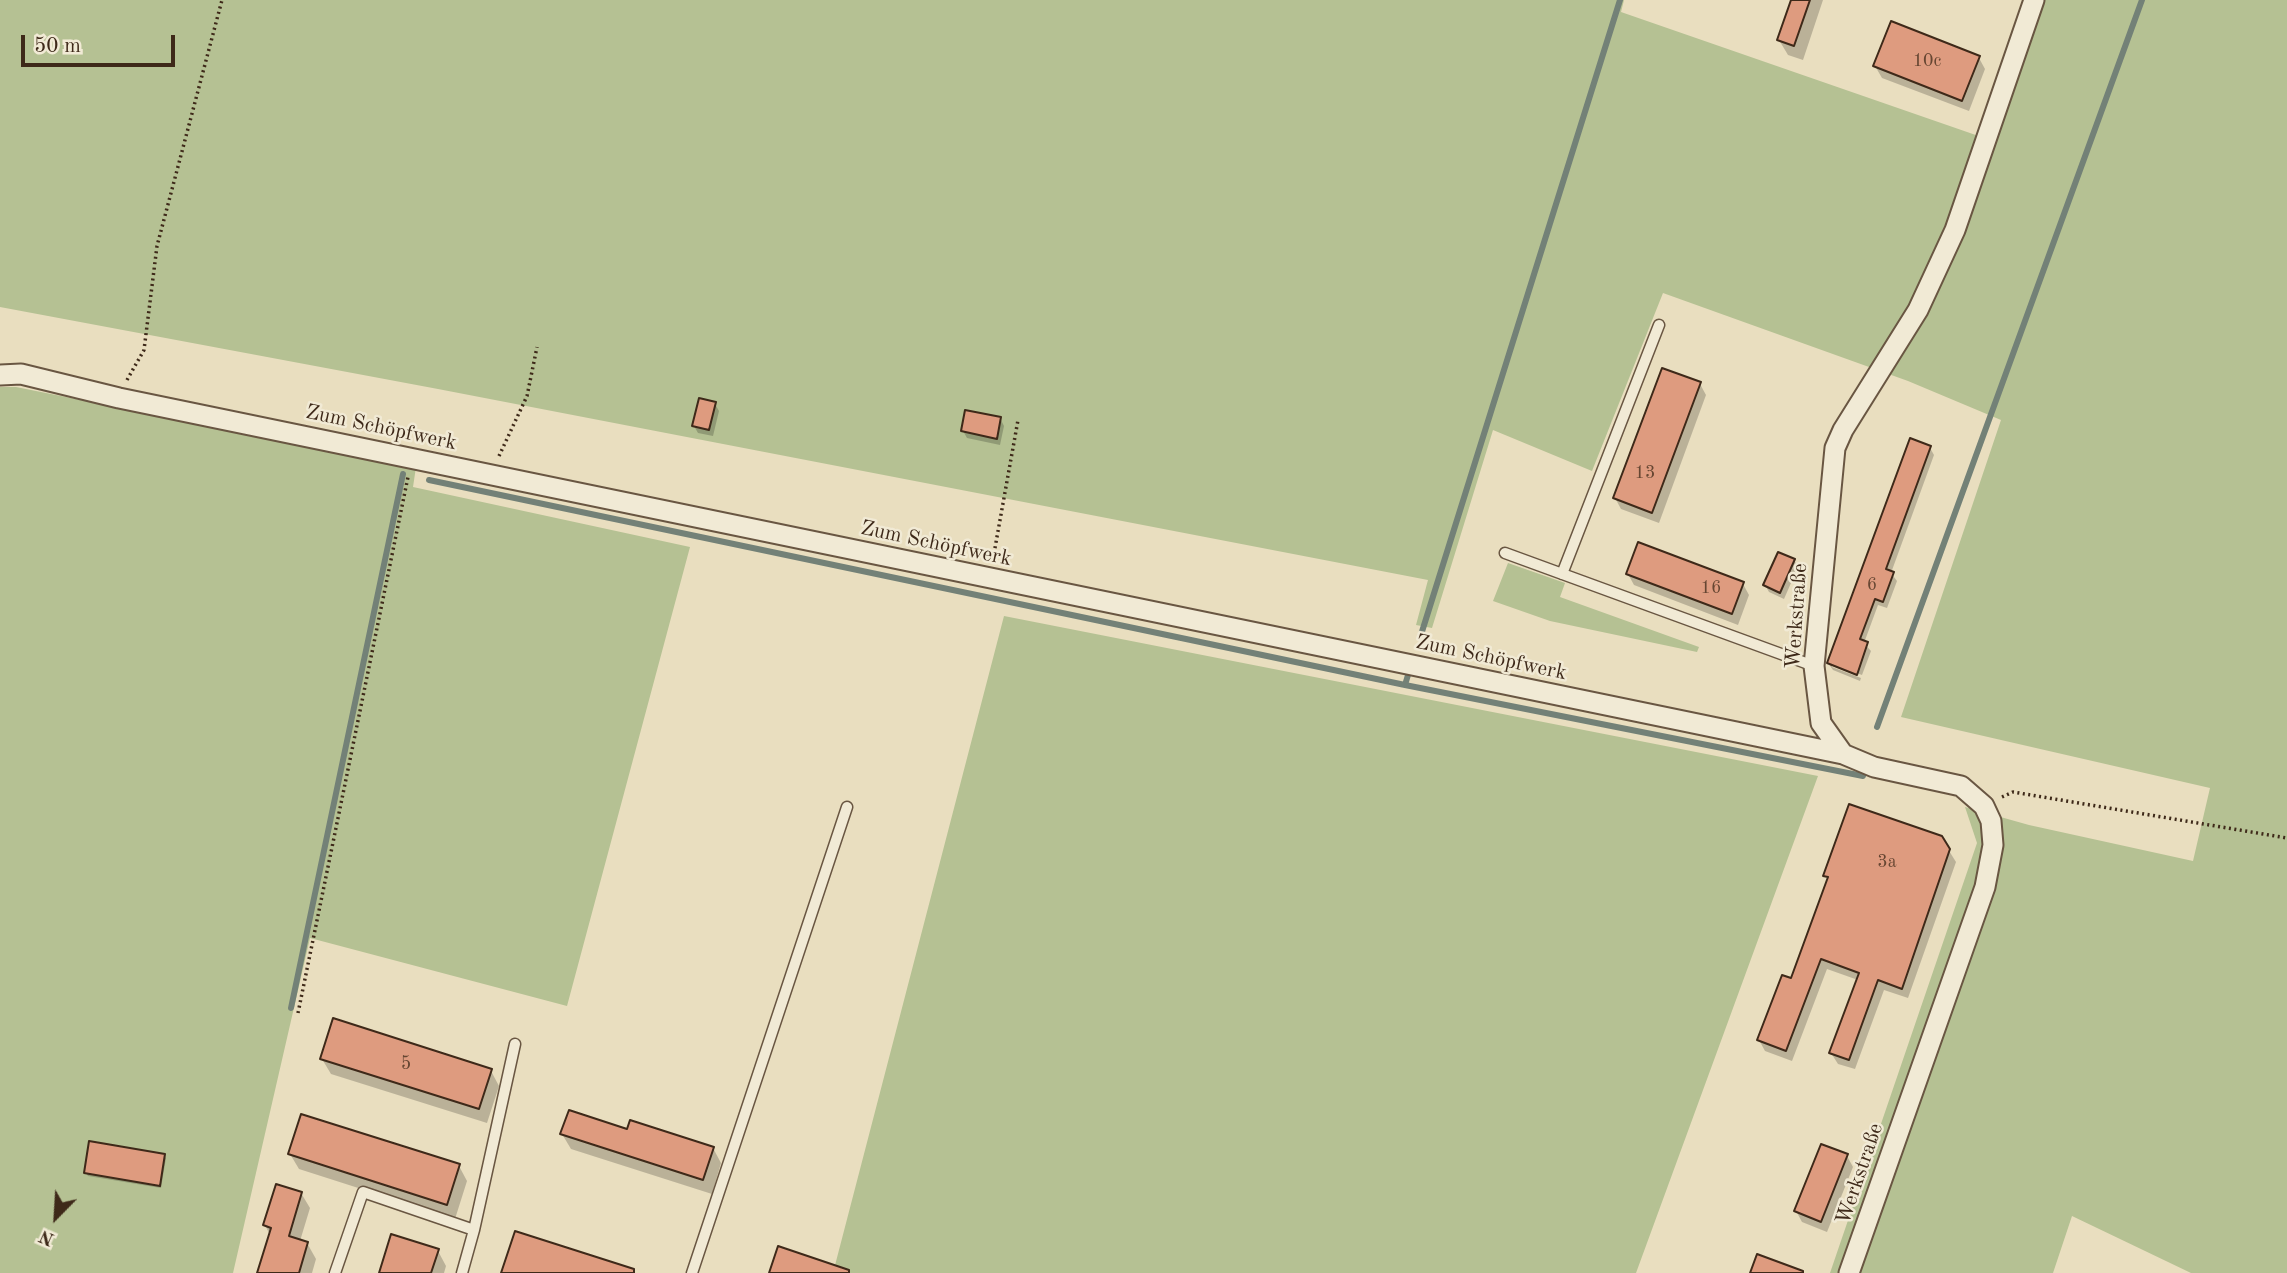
<!DOCTYPE html>
<html>
<head>
<meta charset="utf-8">
<style>
  body { margin:0 }
  #map { position:relative; width:2287px; height:1273px; overflow:hidden; background:#e9debf; font-family:"Old Standard TT",serif }
  canvas { display:block }
  .north { position:absolute; left:21px; top:1182px; width:70px; height:70px; -webkit-text-stroke:5px #f1ead5; paint-order:stroke; rotate:204deg; font-size:19px; font-weight:700; line-height:28px; text-align:center; color:#3e2919 }
  .north::after { content:''; display:block; margin:auto; width:24px; height:32px; background:#3e2919; clip-path:polygon(50% 0,100% 100%,50% 72%,0 100%) }
  .scale { position:absolute; left:21px; top:35px; width:154px; height:32px; box-sizing:border-box; border:4px solid #3e2919; border-top:0; padding-left:9px; font-size:21px; line-height:24px; white-space:nowrap; color:#3e2919; -webkit-text-stroke:5px #f1ead5; paint-order:stroke }
</style>
</head>
<body>
<div id="map">
<canvas width="2287" height="1273"></canvas>
<div class="north">N</div>
<div class="scale">50 m</div>
</div>
<script>
const ctx = document.querySelector('canvas').getContext('2d');
ctx.lineJoin = 'round';
function fillPath(path, color) {
  ctx.fillStyle = color;
  ctx.fill(path, 'evenodd');
}
function toPath(rows) {
  const path = new Path2D();
  for (const r of rows) {
    path.moveTo(r[0], r[1]);
    for (let i = 2; i < r.length; i += 2) path.lineTo(r[i], r[i + 1]);
  }
  return path;
}
function trace(path, color, width, dash) {
  ctx.strokeStyle = color;
  ctx.lineWidth = width;
  ctx.lineCap = dash ? 'butt' : 'round';
  ctx.setLineDash(dash || []);
  ctx.stroke(path);
}
function label(font, color, halo, rows, align = 'center') {
  ctx.font = font + ' "Old Standard TT",serif';
  ctx.lineWidth = 5;
  ctx.setLineDash([]);
  ctx.textBaseline = 'middle';
  ctx.strokeStyle = halo;
  ctx.fillStyle = color;
  for (const [text, x, y, turn = 0] of rows) {
    ctx.save();
    ctx.translate(x, y);
    ctx.rotate((+turn || 0) * Math.PI / 180);
    ctx.textAlign = isNaN(turn) ? turn : align;
    if (halo) ctx.strokeText(text, 0, 0);
    ctx.fillText(text, 0, 0);
    ctx.restore();
  }
}
const green = toPath([
  [0,0,1624,0,1621,12,1993,141,2043,0,2287,0,2287,1273,2191,1273,2072,1216,2053,1273,1830,1273,1977,843,1965,807,2029,825,2193,861,2210,788,1901,717,2001,420,1908,381,1663,293,1592,471,1493,430,1432,628,1416,625,1428,580,438,389,0,307],
  [0,387,16,387,416,467,413,487,690,547,567,1006,310,938,233,1273,0,1273],
  [1508,563,1565,583,1560,597,1699,647,1697,652,1550,621,1493,601],
  [1004,616,1818,776,1636,1273,833,1273]
]);
const shadow = toPath([
  [1793,0,1823,0,1803,60,1788,55,1779,40],
  [1979,58,1985,69,1969,111,1882,78,1875,66],
  [1700,384,1706,395,1659,523,1621,509,1615,498],
  [715,404,719,411,713,436,698,433,694,426],
  [1000,418,1004,426,1000,445,967,438,963,431],
  [1930,448,1934,455,1891,573,1897,581,1887,608,1878,605,1864,643,1871,651,1862,675,1832,664,1832,667,1861,678,1860,681,1833,670,1828,663],
  [1794,560,1798,567,1784,599,1769,592,1765,585],
  [1628,574,1743,584,1749,595,1738,625,1634,585],
  [1941,838,1956,862,1908,998,1884,990,1855,1069,1838,1064,1831,1053,1858,980,1827,969,1792,1061,1765,1051,1759,1040,1792,980,1829,881,1825,875],
  [322,1059,491,1071,499,1086,487,1123,331,1074],
  [628,1131,713,1148,721,1163,712,1194,571,1149,562,1134],
  [290,1154,459,1166,467,1181,455,1219,299,1169],
  [164,1156,166,1158,161,1188,88,1176,86,1173],
  [1847,1156,1853,1167,1827,1232,1802,1222,1796,1211],
  [301,1193,310,1208,300,1241,307,1243,316,1259,312,1273,258,1273,270,1235,265,1225],
  [438,1251,446,1266,444,1273,381,1273]
]);
const stream = toPath([
  [429,480,1405,685,1408,675],
  [1420,638,1620,0],
  [1405,685,1863,776],
  [1877,727,2142,0],
  [291,1008,403,474]
]);
const building = toPath([
  [1791,0,1810,0,1794,46,1777,40,1791,0],
  [1891,21,1980,56,1962,101,1873,66,1891,21],
  [1662,368,1701,382,1652,513,1613,498,1662,368],
  [699,398,716,402,709,430,692,426,699,398],
  [965,410,1001,417,997,439,961,431,965,410],
  [1910,438,1931,446,1886,569,1894,572,1883,602,1875,599,1860,639,1868,642,1857,675,1827,663,1910,438],
  [1638,542,1744,582,1732,614,1626,574,1638,542],
  [1778,552,1795,559,1780,593,1763,585,1778,552],
  [1849,804,1942,836,1950,849,1902,989,1878,980,1849,1060,1829,1053,1859,973,1821,959,1786,1051,1757,1040,1782,975,1791,978,1828,877,1823,876,1849,804],
  [333,1018,492,1069,479,1109,320,1059,333,1018],
  [569,1110,627,1129,630,1120,714,1147,703,1180,560,1134,569,1110],
  [301,1114,460,1164,447,1205,288,1154,301,1114],
  [89,1141,165,1154,160,1186,84,1173,89,1141],
  [1821,1144,1848,1154,1821,1222,1794,1211,1821,1144],
  [276,1184,302,1192,289,1236,308,1242,299,1273,257,1273,271,1228,263,1225,276,1184],
  [515,1231,634,1269,634,1273,501,1273,515,1231],
  [391,1234,439,1249,431,1273,379,1273,391,1234],
  [778,1246,849,1270,849,1273,769,1273,778,1246],
  [1757,1254,1803,1271,1803,1273,1750,1273,1757,1254]
]);
const path = toPath([
  [127,380,144,350,157,246,222,0],
  [499,456,527,396,537,347],
  [993,559,1018,420],
  [2002,797,2013,792,2287,838],
  [298,1013,408,477]
]);
const service = toPath([
  [1505,553,1814,666],
  [1562,574,1659,325],
  [335,1273,363,1192,474,1230],
  [462,1273,474,1230,515,1044],
  [692,1273,847,807]
]);
const minor = toPath([
  [0,375,21,374,119,398,1843,754],
  [1849,1273,1985,887,1993,845,1991,821,1984,806,1961,786,1874,767,1843,754,1821,723,1814,666,1835,448,1843,430,1918,310,1955,230,2034,0]
]);
const numberNames = [
  ["10c",1927,61],
  ["13",1645,473],
  ["6",1872,585],
  ["16",1711,588],
  ["3a",1887,862],
  ["5",406,1064]
];
const streetNames = [
  ["Zum Schöpfwerk",381,428,12],
  ["Zum Schöpfwerk",936,544,12],
  ["Werkstraße",1797,616,-86],
  ["Zum Schöpfwerk",1491,658,12],
  ["Werkstraße",1860,1174,-71]
];
fillPath(green, '#b5c193');
fillPath(shadow, '#0003');
trace(stream, '#738177', 6);
fillPath(building, '#de9b7f');
trace(building, '#3e2919', 2);
trace(service, '#695642', 13);
trace(minor, '#695642', 23);
trace(path, '#3e2919', 3.5, [2, 3.5]);
trace(service, '#f1ead5', 10);
trace(minor, '#f1ead5', 19);
label('18px', '#664632', null, numberNames);
label('21px', '#3e2919', '#f1ead5', streetNames);
</script>
</body>
</html>
